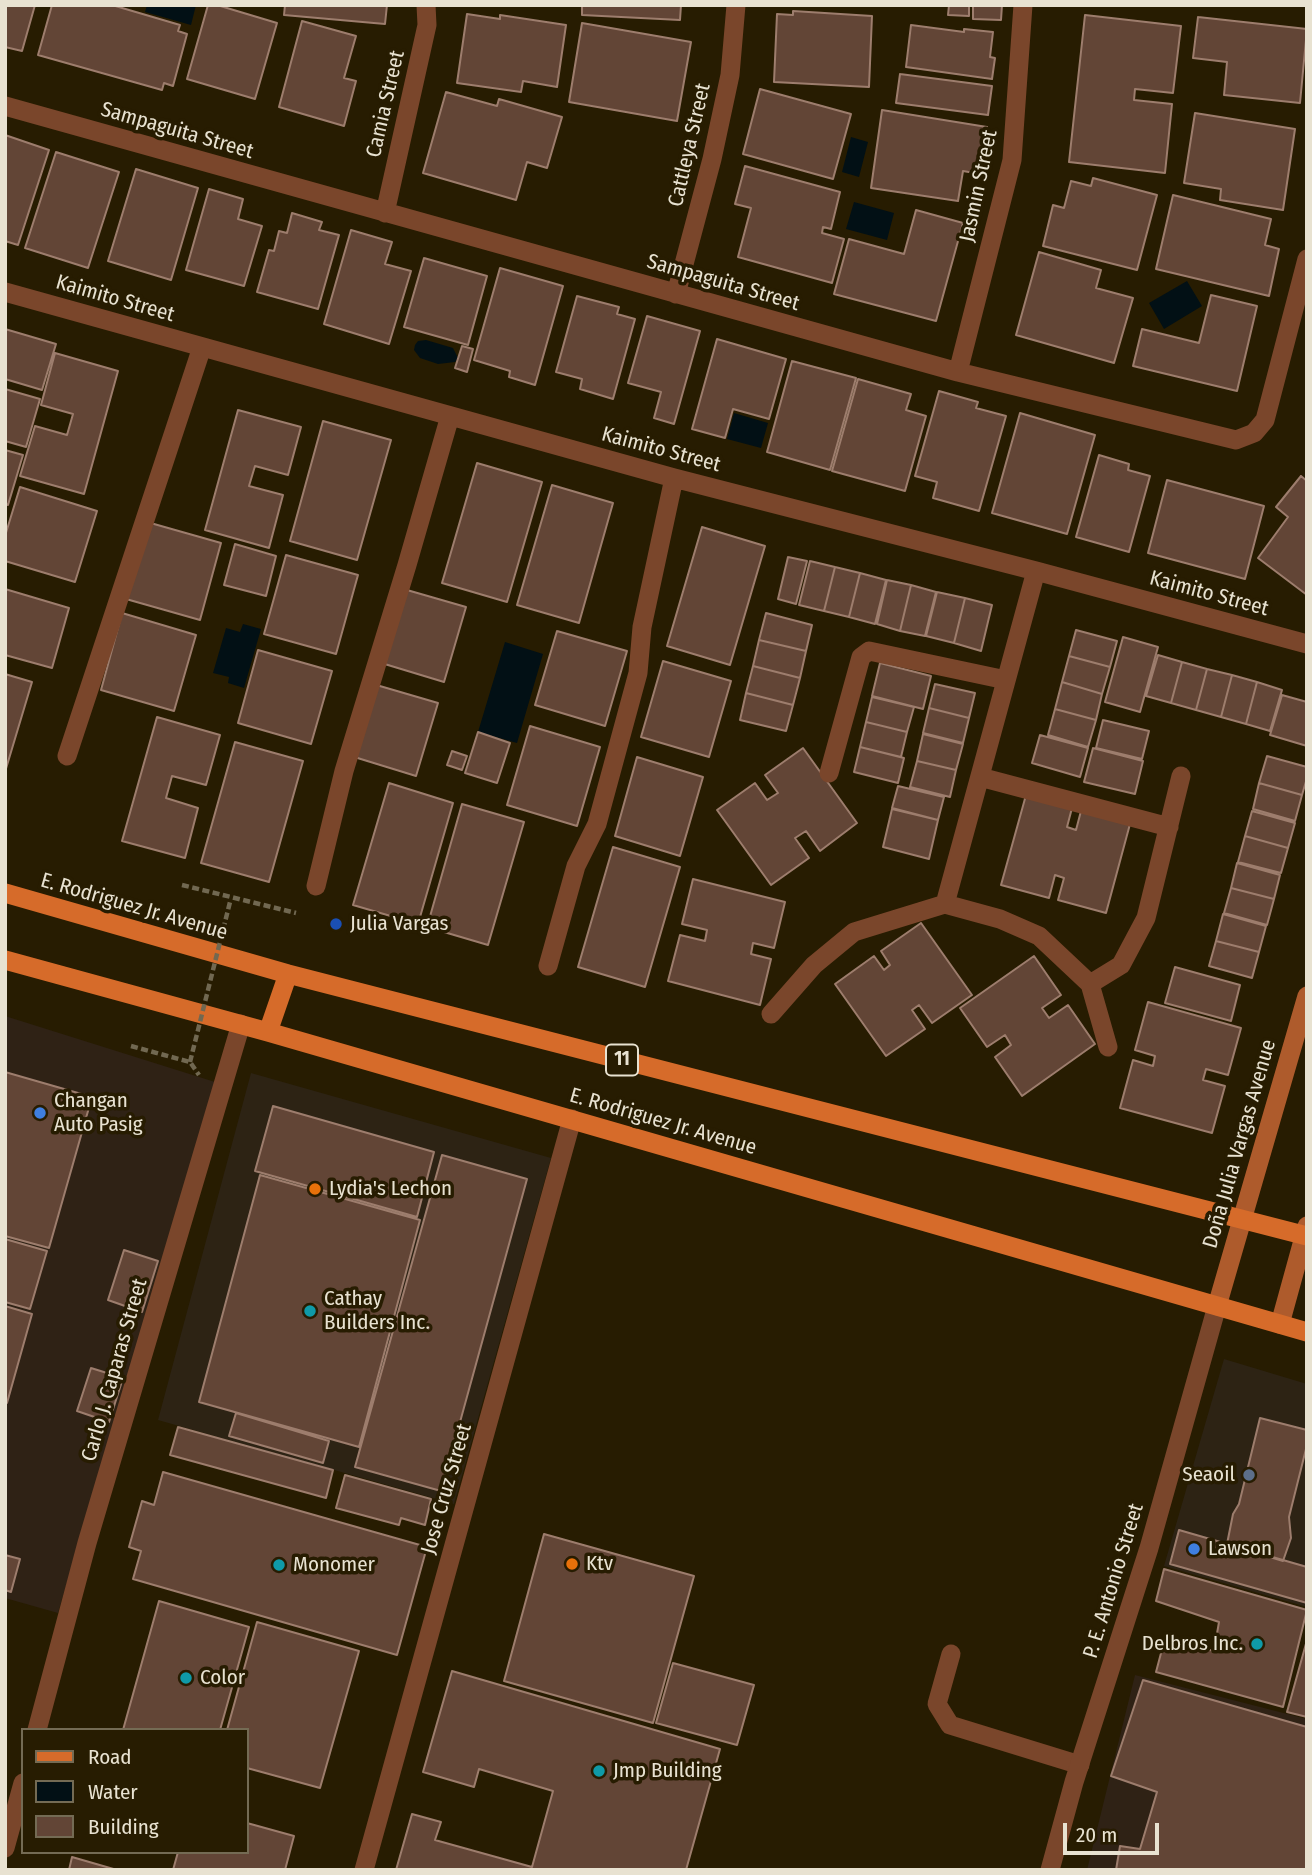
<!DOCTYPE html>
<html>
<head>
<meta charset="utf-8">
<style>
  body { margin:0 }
  #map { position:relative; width:1312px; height:1875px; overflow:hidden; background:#271c01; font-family:"Fira Sans Condensed",sans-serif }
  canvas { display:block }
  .frame { position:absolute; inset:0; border:7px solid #e8e2d1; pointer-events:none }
  .legend { position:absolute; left:21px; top:1728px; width:228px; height:126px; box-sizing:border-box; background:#271c01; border:2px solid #746b54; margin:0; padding:9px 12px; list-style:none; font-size:21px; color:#e8e2d1 }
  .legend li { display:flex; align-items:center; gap:14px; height:35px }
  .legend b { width:35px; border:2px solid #746b54 }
  .scale { position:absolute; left:1063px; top:1823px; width:96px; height:32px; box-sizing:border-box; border:4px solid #e8e2d1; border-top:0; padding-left:9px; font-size:21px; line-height:24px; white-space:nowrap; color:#e8e2d1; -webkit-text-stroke:5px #271c01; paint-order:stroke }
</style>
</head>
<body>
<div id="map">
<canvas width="1312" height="1875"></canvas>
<div class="frame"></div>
<ul class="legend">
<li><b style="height:9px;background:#d66b2a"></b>Road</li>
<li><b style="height:19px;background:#021015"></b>Water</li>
<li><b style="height:19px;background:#624536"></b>Building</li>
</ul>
<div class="scale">20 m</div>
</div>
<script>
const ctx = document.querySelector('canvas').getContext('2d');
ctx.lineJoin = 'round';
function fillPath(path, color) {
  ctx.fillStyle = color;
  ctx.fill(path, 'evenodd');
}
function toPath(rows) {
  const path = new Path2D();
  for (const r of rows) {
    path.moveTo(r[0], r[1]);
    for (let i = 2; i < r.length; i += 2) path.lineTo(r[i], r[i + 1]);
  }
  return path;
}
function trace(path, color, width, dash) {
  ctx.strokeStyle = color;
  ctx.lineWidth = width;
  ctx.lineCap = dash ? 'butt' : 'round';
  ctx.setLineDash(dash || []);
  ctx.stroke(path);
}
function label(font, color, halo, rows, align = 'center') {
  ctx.font = font + ' "Fira Sans Condensed",sans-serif';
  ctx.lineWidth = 7;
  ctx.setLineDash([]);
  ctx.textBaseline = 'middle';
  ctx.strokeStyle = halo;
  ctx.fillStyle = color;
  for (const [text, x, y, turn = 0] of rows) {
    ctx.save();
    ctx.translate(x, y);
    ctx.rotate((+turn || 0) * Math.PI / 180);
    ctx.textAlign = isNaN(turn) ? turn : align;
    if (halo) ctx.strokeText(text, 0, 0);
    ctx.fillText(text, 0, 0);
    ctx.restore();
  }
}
const commercial = toPath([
  [251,1073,551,1158,454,1504,158,1420],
  [1224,1359,1307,1384,1307,1607,1164,1566]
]);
const industrial = toPath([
  [5,1016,215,1082,58,1613,5,1598],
  [1135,1675,1307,1719,1307,1870,1087,1870]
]);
const water = toPath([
  [147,5,196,5,191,25,145,12],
  [851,137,868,142,859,177,842,172],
  [854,202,894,213,887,240,846,229],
  [1187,281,1202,306,1164,329,1149,303],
  [426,340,453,348,458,358,455,362,438,364,420,358,414,350,415,345,418,341],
  [734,413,768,423,761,448,727,439],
  [243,624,261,629,244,688,228,683,229,677,213,673,226,628,240,632],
  [505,642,543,654,517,743,478,732]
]);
const building = toPath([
  [5,5,35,5,22,51,5,47,5,5],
  [52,5,112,5,180,25,178,31,187,34,173,86,164,83,162,90,38,55,52,5],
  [208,5,217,5,277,23,255,99,187,79,208,5],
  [285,5,387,5,385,24,284,15,285,5],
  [582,5,681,5,680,20,582,15,582,5],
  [949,5,969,5,969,16,948,15,949,5],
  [973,5,1002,5,1001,20,973,19,973,5],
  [793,11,872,16,869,87,774,82,777,14,793,15,793,11],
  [467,14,500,19,500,15,566,25,557,87,523,81,521,92,457,83,467,14],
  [1085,15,1181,26,1173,93,1135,89,1134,100,1172,104,1165,173,1069,162,1085,15],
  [1198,17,1307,29,1300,103,1224,95,1227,62,1193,58,1198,17],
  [302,21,356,36,344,78,356,81,344,126,279,107,302,21],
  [582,23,691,42,677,121,569,102,582,23],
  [911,25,964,32,964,29,993,32,990,57,995,58,992,79,906,67,911,25],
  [900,74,992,86,988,115,896,103,900,74],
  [760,89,851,114,833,179,743,154,760,89],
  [446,92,497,106,499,99,562,117,547,168,527,162,516,200,423,173,446,92],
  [882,110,987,127,980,174,963,171,958,201,871,188,882,110],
  [1195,113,1295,129,1283,210,1220,200,1221,189,1184,183,1195,113],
  [5,135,49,150,18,245,5,241,5,135],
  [56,152,119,172,88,268,25,248,56,152],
  [745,166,840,192,831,229,823,227,822,233,844,239,832,283,738,257,751,208,735,204,745,166],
  [136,169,198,188,171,280,108,261,136,169],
  [1093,178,1157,195,1137,270,1043,246,1053,205,1064,208,1071,181,1091,186,1093,178],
  [209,189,243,199,238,219,262,226,244,286,186,270,209,189],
  [1173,195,1271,219,1265,245,1279,249,1269,296,1156,269,1173,195],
  [916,210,963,223,936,321,834,294,849,239,904,254,916,210],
  [292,213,322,222,319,230,339,235,318,309,257,292,269,250,274,251,279,231,287,233,292,213],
  [351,230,392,242,385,264,411,271,389,344,324,324,351,230],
  [1039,252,1101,270,1096,288,1133,298,1114,363,1016,335,1039,252],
  [424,258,487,276,468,345,404,327,424,258],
  [500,268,563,286,535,385,509,377,510,371,474,360,500,268],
  [1211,295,1257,306,1237,391,1133,366,1142,329,1199,343,1211,295],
  [577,296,619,307,617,314,635,319,613,399,580,389,582,379,556,372,577,296],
  [647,316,700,331,674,424,654,418,661,392,628,383,647,316],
  [5,329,56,344,42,390,5,379,5,329],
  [717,339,786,359,769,419,733,409,725,438,692,429,717,339],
  [462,346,473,349,467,372,455,368,462,346],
  [55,353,118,371,84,494,20,476,35,426,67,435,73,414,41,405,55,353],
  [792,361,856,378,830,470,767,452,792,361],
  [858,379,911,394,906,410,926,416,905,491,832,471,858,379],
  [5,389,40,399,26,447,5,441,5,389],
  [939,391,978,402,976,408,1006,416,979,511,933,498,937,482,915,476,939,391],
  [238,410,301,427,288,475,255,466,249,486,283,495,269,548,205,530,238,410],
  [1020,413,1095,435,1067,534,992,513,1020,413],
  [323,421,391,440,357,560,290,541,323,421],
  [5,450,23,455,8,505,5,504,5,450],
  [1099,455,1129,464,1128,470,1150,476,1129,552,1076,537,1099,455],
  [477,463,542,482,507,602,442,583,477,463],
  [1301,476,1307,481,1307,595,1258,558,1288,517,1276,507,1301,476],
  [1167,480,1264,506,1245,579,1148,553,1167,480],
  [552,485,613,503,579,623,517,605,552,485],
  [20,487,97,511,75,582,5,561,5,536,20,487],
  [147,522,221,543,200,620,126,599,147,522],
  [702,527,765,546,730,665,667,646,702,527],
  [235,544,276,556,266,596,224,585,235,544],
  [286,555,358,575,336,654,264,634,286,555],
  [788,557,807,561,796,604,778,599,788,557],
  [810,561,835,567,824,611,799,605,810,561],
  [835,567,860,573,849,617,824,611,835,567],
  [860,573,886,580,875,624,849,617,860,573],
  [887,580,911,585,900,631,877,624,887,580],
  [911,585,936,592,925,636,900,631,911,585],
  [400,588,466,607,444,682,378,662,400,588],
  [5,589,69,608,52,668,5,655,5,589],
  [937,592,965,598,954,643,926,636,937,592],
  [965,598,992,605,981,651,954,643,965,598],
  [122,613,196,635,174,711,101,690,122,613],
  [766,613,812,625,806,651,759,640,766,613],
  [1076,630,1117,641,1110,667,1069,656,1076,630],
  [557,631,627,651,605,726,535,705,557,631],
  [1123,637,1158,647,1140,712,1105,702,1123,637],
  [759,640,806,651,800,678,753,666,759,640],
  [258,650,332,671,311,744,238,723,258,650],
  [1158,655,1182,662,1171,703,1146,696,1158,655],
  [1069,656,1110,667,1102,694,1062,682,1069,656],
  [663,661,731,681,709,757,641,737,663,661],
  [1182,662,1207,669,1196,710,1171,703,1182,662],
  [880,663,931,676,923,709,872,696,880,663],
  [753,666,800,678,793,705,746,693,753,666],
  [1207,669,1232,675,1221,717,1196,710,1207,669],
  [5,674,32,682,5,772,5,674],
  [1232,675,1257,682,1246,724,1221,717,1232,675],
  [1062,682,1102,694,1096,720,1055,709,1062,682],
  [1257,682,1282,690,1270,731,1246,724,1257,682],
  [373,684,438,703,416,776,351,756,373,684],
  [935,684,975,693,969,718,929,708,935,684],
  [746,693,793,705,786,731,740,720,746,693],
  [1282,695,1307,702,1307,746,1270,735,1282,695],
  [872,697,914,707,907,732,866,722,872,697],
  [929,708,969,718,963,743,923,733,929,708],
  [1055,709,1096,720,1088,747,1048,735,1055,709],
  [157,717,220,735,206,785,172,776,166,798,198,808,185,858,122,841,157,717],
  [1103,720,1149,731,1142,759,1096,748,1103,720],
  [866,722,907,732,901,757,860,747,866,722],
  [530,726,600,747,577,826,507,805,530,726],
  [478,732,510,743,497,783,465,773,478,732],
  [923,734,963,744,956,770,917,761,923,734],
  [1040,735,1088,748,1080,777,1032,763,1040,735],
  [235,742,303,761,269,882,201,863,235,742],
  [860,747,904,758,898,783,854,772,860,747],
  [803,748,857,823,820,851,806,831,795,838,809,858,771,885,717,810,755,783,767,800,778,793,765,775,803,748],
  [1093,748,1143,761,1135,794,1084,782,1093,748],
  [452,751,467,756,462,770,447,765,452,751],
  [1267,756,1307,767,1307,778,1302,795,1259,783,1267,756],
  [637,757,703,777,680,856,615,836,637,757],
  [917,761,956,770,950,797,910,787,917,761],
  [389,783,453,803,418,924,353,905,389,783],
  [1259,783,1302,795,1295,821,1253,809,1259,783],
  [898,786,944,797,938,820,892,808,898,786],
  [1026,795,1072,808,1067,827,1076,830,1081,811,1130,824,1106,913,1058,900,1064,878,1055,875,1049,898,1001,885,1026,795],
  [462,804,524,822,488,945,427,927,462,804],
  [892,809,938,820,929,859,883,847,892,809],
  [1252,811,1295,823,1288,848,1245,836,1252,811],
  [1245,836,1288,848,1281,873,1238,862,1245,836],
  [613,847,680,867,645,987,578,967,613,847],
  [1237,863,1280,875,1274,899,1231,888,1237,863],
  [693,879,785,902,774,948,753,943,751,954,771,959,760,1005,668,981,680,935,705,941,707,930,682,924,693,879],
  [1231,888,1274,899,1267,925,1224,913,1231,888],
  [1223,914,1266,926,1259,952,1216,941,1223,914],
  [921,923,972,995,932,1023,919,1005,912,1010,925,1029,886,1056,835,984,874,956,884,970,890,965,881,951,921,923],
  [1216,941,1259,952,1252,978,1209,966,1216,941],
  [1034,956,1061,995,1042,1008,1049,1018,1068,1005,1095,1044,1022,1096,995,1057,1011,1045,1005,1035,987,1047,960,1008,1034,956],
  [1175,967,1240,985,1231,1021,1165,1003,1175,967],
  [1148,1002,1241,1028,1228,1075,1206,1069,1203,1080,1225,1086,1212,1133,1120,1108,1133,1060,1153,1066,1155,1056,1135,1050,1148,1002],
  [5,1072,92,1097,49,1248,5,1236,5,1072],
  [273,1106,434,1152,417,1217,255,1171,273,1106],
  [442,1155,527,1179,441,1491,355,1467,442,1155],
  [260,1175,420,1220,359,1447,199,1402,260,1175],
  [5,1239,47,1251,30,1309,5,1302,5,1239],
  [124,1250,158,1261,142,1312,108,1300,124,1250],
  [5,1306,32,1314,7,1403,5,1403,5,1306],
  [91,1368,123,1378,109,1422,77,1411,91,1368],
  [236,1413,329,1441,323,1463,229,1436,236,1413],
  [1260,1418,1307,1430,1307,1445,1289,1517,1291,1538,1283,1561,1227,1544,1233,1514,1239,1504,1260,1418],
  [178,1427,333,1470,326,1498,170,1455,178,1427],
  [163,1472,427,1547,397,1655,133,1579,141,1551,129,1547,142,1501,154,1505,163,1472],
  [345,1475,431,1499,425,1525,401,1518,399,1525,336,1508,345,1475],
  [1179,1530,1307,1567,1307,1603,1170,1564,1179,1530],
  [544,1534,694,1576,653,1723,504,1681,544,1534],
  [5,1555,20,1559,11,1592,5,1590,5,1555],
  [1164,1569,1307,1610,1283,1707,1156,1672,1165,1638,1214,1651,1219,1622,1156,1601,1164,1569],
  [159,1601,249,1627,220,1730,123,1730,159,1601],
  [257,1622,359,1651,320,1788,247,1768,247,1730,227,1730,257,1622],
  [1307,1640,1307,1717,1287,1712,1307,1640],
  [673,1663,754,1685,737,1745,656,1723,673,1663],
  [452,1671,720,1749,686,1870,396,1870,412,1814,441,1822,435,1840,532,1867,553,1791,479,1769,474,1787,423,1772,452,1671],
  [1143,1680,1307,1727,1307,1870,1116,1870,1120,1846,1140,1849,1157,1792,1111,1776,1143,1680],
  [247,1823,294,1836,285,1870,173,1870,178,1852,247,1852,247,1823],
  [72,1857,117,1870,69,1870,72,1857]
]);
const path = toPath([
  [182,885,296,913],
  [131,1046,190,1062,199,1075]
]);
const service = toPath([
  [951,1654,937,1704,950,1725,1080,1765]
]);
const minor = toPath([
  [5,106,958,372,1236,440,1254,433,1265,420,1307,259],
  [385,213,427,25,426,5],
  [5,292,674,478,1036,571,1307,644],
  [676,294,712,159,730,75,736,5],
  [958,372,1012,160,1023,5],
  [67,756,202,347],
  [829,773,861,657,869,651,1006,680],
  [980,777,1169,827],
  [316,886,344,771,407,565,450,416],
  [945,904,1036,571],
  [548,966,576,866,597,824,638,673,642,627,674,478],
  [1090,984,1121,965,1146,918,1181,776],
  [771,1014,814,965,854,932,945,904,1000,919,1039,936,1090,984,1108,1047],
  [37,1730,87,1543,241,1024],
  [5,1848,23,1783],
  [364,1870,572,1119],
  [1050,1870,1074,1782,1149,1548,1217,1306]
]);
const secondary = toPath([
  [1217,1306,1307,996],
  [1280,1324,1307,1226]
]);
const primary = toPath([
  [5,893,288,974,1307,1236],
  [5,960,268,1032,1307,1332],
  [268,1032,288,974]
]);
const pathBridge = toPath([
  [190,1062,230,902]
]);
const markers = [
  [336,924,7,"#1a4fb4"],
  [40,1113,7,"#3f7fe0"],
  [315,1189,7,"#e8710a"],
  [310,1311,7,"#0f9aa8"],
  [1249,1475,7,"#5c6f8a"],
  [1194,1549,7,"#3f7fe0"],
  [572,1564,7,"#e8710a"],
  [279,1565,7,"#0f9aa8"],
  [1257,1644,7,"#0f9aa8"],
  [186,1678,7,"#0f9aa8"],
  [599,1771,7,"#0f9aa8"]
];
const shields = [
  [622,1060,32]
];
const shieldNames = [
  ["11",622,1060]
];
const streetNames = [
  ["Camia Street",386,104,-77],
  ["Sampaguita Street",177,131,16],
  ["Cattleya Street",690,145,-77],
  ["Jasmin Street",979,186,-78],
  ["Sampaguita Street",723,283,16],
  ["Kaimito Street",115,299,16],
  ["Kaimito Street",661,450,15],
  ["Kaimito Street",1209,594,15],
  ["E. Rodriguez Jr. Avenue",134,907,16],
  ["E. Rodriguez Jr. Avenue",663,1122,16],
  ["Doña Julia Vargas Avenue",1240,1144,-74],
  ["Carlo J. Caparas Street",115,1370,-74],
  ["Jose Cruz Street",447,1489,-74],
  ["P. E. Antonio Street",1114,1581,-73]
];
const poiNames = [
  ["Julia Vargas",350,924],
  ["Changan",54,1101],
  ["Auto Pasig",54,1125],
  ["Lydia's Lechon",329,1189],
  ["Cathay",324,1299],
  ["Builders Inc.",324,1323],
  ["Seaoil",1235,1475,"right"],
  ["Lawson",1208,1549],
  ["Ktv",586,1564],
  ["Monomer",293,1565],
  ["Delbros Inc.",1243,1644,"right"],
  ["Color",200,1678],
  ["Jmp Building",613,1771]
];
fillPath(commercial, '#2d2314');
fillPath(industrial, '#2f2215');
fillPath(water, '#021015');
fillPath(building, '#624536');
trace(building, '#9d7d6d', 2);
trace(path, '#716851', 4.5, [7, 3.5]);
trace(service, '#7a462b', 19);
trace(minor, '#7a462b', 19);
trace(secondary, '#ae5b2c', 19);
trace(primary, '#d66b2a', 19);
trace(pathBridge, '#716851', 4.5, [7, 3.5]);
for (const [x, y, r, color] of markers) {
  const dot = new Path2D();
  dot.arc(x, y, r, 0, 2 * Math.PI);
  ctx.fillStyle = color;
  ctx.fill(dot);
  trace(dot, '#271c01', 2.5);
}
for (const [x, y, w] of shields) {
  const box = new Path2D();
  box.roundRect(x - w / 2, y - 15.5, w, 31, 5);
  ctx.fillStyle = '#271c01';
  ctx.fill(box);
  trace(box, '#e8e2d1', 2);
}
label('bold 19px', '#e8e2d1', null, shieldNames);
label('21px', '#e8e2d1', '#271c01', streetNames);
label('21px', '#e8e2d1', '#271c01', poiNames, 'left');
</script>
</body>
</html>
